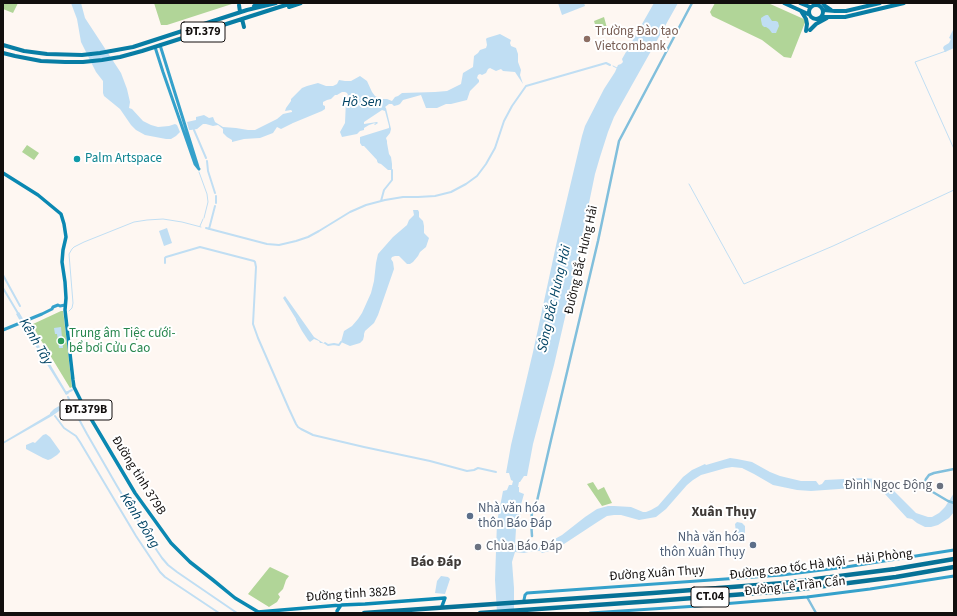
<!DOCTYPE html>
<html>
<head>
<meta charset="utf-8">
<style>
  body { margin:0 }
  #map { position:relative; width:957px; height:616px; overflow:hidden; background:#fef7f2; font-family:"Source Sans 3",sans-serif }
  canvas { display:block }
  .frame { position:absolute; inset:0; border:4px solid #120f0e; pointer-events:none }
</style>
</head>
<body>
<div id="map">
<canvas width="957" height="616"></canvas>
<div class="frame"></div>
</div>
<script>
const ctx = document.querySelector('canvas').getContext('2d');
ctx.lineJoin = 'round';
function fillPath(path, color) {
  ctx.fillStyle = color;
  ctx.fill(path, 'evenodd');
}
function toPath(rows) {
  const path = new Path2D();
  for (const r of rows) {
    if (r.length === 3) {
      path.moveTo(r[0] + r[2], r[1]);
      path.arc(r[0], r[1], r[2], 0, 2 * Math.PI);
      continue;
    }
    path.moveTo(r[0], r[1]);
    for (let i = 2; i < r.length; i += 2) path.lineTo(r[i], r[i + 1]);
  }
  return path;
}
function trace(path, color, width, dash) {
  ctx.strokeStyle = color;
  ctx.lineWidth = width;
  ctx.lineCap = dash ? 'butt' : 'round';
  ctx.setLineDash(dash || []);
  ctx.stroke(path);
}
function label(font, color, halo, rows, align = 'center') {
  ctx.font = font + ' "Source Sans 3",sans-serif';
  ctx.lineWidth = 4;
  ctx.setLineDash([]);
  ctx.textBaseline = 'middle';
  ctx.strokeStyle = halo;
  ctx.fillStyle = color;
  for (const [text, x, y, turn = 0] of rows) {
    ctx.save();
    ctx.translate(x, y);
    ctx.rotate((+turn || 0) * Math.PI / 180);
    ctx.textAlign = isNaN(turn) ? turn : align;
    if (halo) ctx.strokeText(text, 0, 0);
    ctx.fillText(text, 0, 0);
    ctx.restore();
  }
}
const green = toPath([
  [3,3,18,3,13,13,3,9],
  [154,3,235,3,167,25,161,25],
  [715,3,768,3,806,20,791,58,784,57,762,40,712,16,710,12],
  [604,17,607,28,597,31,594,21],
  [27,145,39,153,34,160,22,152],
  [61,311,63,311,64,318,72,387,70,388,36,332,33,324],
  [593,482,598,490,604,487,612,503,602,506,587,484],
  [270,567,289,576,286,580,283,589,278,594,280,597,277,602,269,607,248,594,269,568]
]);
const water = toPath([
  [71,3,81,3,85,18,121,73,127,89,130,102,129,108,132,109,143,121,151,125,158,127,169,126,175,124,177,125,180,132,176,136,171,139,166,139,145,135,136,130,131,125,120,109,104,96,103,93,103,81,96,72,81,42,77,19],
  [558,3,584,3,585,6,562,15],
  [654,3,678,3,614,117,608,132,600,157,595,174,582,237,579,240,579,244,580,245,578,261,554,365,533,444,527,476,524,476,520,482,519,482,518,487,519,487,519,492,524,494,520,508,517,528,516,529,515,545,527,545,528,546,531,546,540,545,541,543,546,542,553,540,562,535,585,517,597,509,608,506,614,506,631,507,643,512,646,512,651,510,658,506,683,477,692,470,705,464,706,465,730,458,737,459,752,462,770,472,780,476,801,481,816,481,819,485,822,484,825,480,863,478,876,479,890,487,916,513,928,517,932,517,939,513,945,507,954,493,954,512,949,518,938,525,931,527,925,527,917,523,912,519,907,518,885,494,880,491,874,488,867,487,811,491,797,490,773,485,754,474,742,468,732,467,726,468,701,475,693,480,687,485,666,509,656,517,639,520,621,515,614,515,607,516,599,521,564,544,553,550,542,553,540,551,533,551,524,553,515,552,512,562,514,588,514,613,497,613,495,580,497,522,503,491,507,490,509,485,512,485,513,481,511,480,509,473,506,473,511,445,533,352,557,241,582,136,585,126,604,89,615,72,618,65,621,64,623,62,622,59],
  [766,15,768,15,772,21,776,21,778,22,779,26,776,33,772,33,769,29,766,27,764,27,762,25,761,20,761,18,764,16],
  [953,30,954,30,954,48,945,52,943,48,944,46,949,43,951,39,949,38],
  [500,34,511,40,510,43,511,46,516,48,518,54,518,62,521,70,520,75,523,84,515,72,503,71,501,69,496,71,490,68,488,69,486,73,482,75,480,74,478,75,477,78,479,80,479,82,470,91,467,100,451,104,446,104,437,108,426,108,421,95,403,100,400,104,398,105,394,106,392,104,389,104,385,107,386,108,391,129,390,133,386,138,387,141,387,143,389,154,391,157,392,164,392,170,388,170,381,164,378,163,377,161,377,160,364,146,362,146,360,143,360,137,389,128,389,126,385,111,382,110,364,122,364,124,377,122,378,123,375,125,374,124,376,123,375,123,369,125,364,128,364,130,360,131,357,134,342,137,340,132,345,123,346,100,348,95,347,93,345,92,342,92,337,95,335,95,331,99,327,100,323,102,323,105,325,106,325,109,322,111,293,123,281,129,277,127,273,133,260,138,244,139,232,142,232,140,227,137,223,133,223,129,218,125,213,126,206,124,203,124,197,129,191,130,189,130,187,122,196,120,196,117,204,115,209,118,213,117,215,122,223,127,236,128,248,130,255,130,277,119,283,114,292,112,292,111,291,110,285,111,286,108,291,101,291,99,302,88,307,86,318,83,326,86,333,86,337,84,339,80,345,81,351,81,360,76,367,81,372,92,375,96,381,99,387,99,392,101,395,97,398,96,402,93,435,92,447,91,461,84,463,73,473,67,474,56,478,53,480,50,486,48,487,45,486,39,487,38],
  [413,210,418,210,419,212,419,217,423,221,424,226,424,233,429,238,426,247,420,252,418,256,413,262,410,264,407,264,399,256,395,256,392,257,391,259,393,262,394,269,378,315,374,323,365,331,364,334,364,336,363,340,360,343,350,346,341,342,344,331,352,326,358,319,362,313,371,293,374,281,376,263,378,254,393,237,407,225,409,220,414,215],
  [167,228,172,243,164,246,159,231],
  [285,296,314,337,325,344,322,343,320,343,319,341,314,339,310,342,308,340,302,331,296,320,296,319,283,298],
  [19,312,66,391,69,393,68,394,66,395,20,321,16,314],
  [61,327,63,348,59,348,57,334,55,334,54,328],
  [59,406,62,409,52,416,3,444,3,442,50,414,50,413,54,409],
  [46,434,50,437,60,451,60,452,57,455,51,459,48,460,43,458,26,449,26,445,33,442,35,443,43,435],
  [737,522,742,523,745,526,745,537,742,543,737,541,735,524],
  [441,576,448,577,450,579,445,594,435,593,437,581]
]);
const stream = toPath([
  [946,51,915,62,954,149],
  [613,66,617,68],
  [199,172,207,194,208,202,204,218],
  [689,184,744,284,833,246,954,190],
  [200,226,203,219],
  [69,311,72,308,73,303,69,254,72,249,74,247,84,242,134,222,147,220,163,219,182,222,201,227]
]);
const canal = toPath([
  [194,130,206,158],
  [207,161,208,171,215,193],
  [216,196,216,203],
  [381,201,384,190,392,180,392,170],
  [206,228,267,244,279,245,296,241,308,237,319,231,350,212,366,205,385,200,403,197,418,197,435,196,451,192,466,184,477,176,486,164,495,148,504,121,512,106,526,86,606,63,610,65],
  [209,229,215,206],
  [165,263,165,258,166,257,200,247,254,261,255,262,256,267,253,324,258,338,289,409,296,424,298,427,301,429,313,435,364,447,430,461,467,471,474,470,478,468,496,472],
  [3,275,20,306],
  [3,288,19,315],
  [325,343,328,345,334,344,339,345,341,342],
  [66,393,72,390],
  [68,397,75,412,87,434,117,486,145,533,162,558,168,565,177,572,237,613],
  [60,409,71,403],
  [55,416,64,428,76,436,80,442,136,536,160,572,165,577,219,613],
  [494,506,502,508]
]);
const secondaryTunnel = toPath([
  [783,580,784,592]
]);
const tertiary = toPath([
  [816,5,817,3],
  [820,6,821,3],
  [954,469,934,473,929,475,926,479,924,484,924,487,926,488,948,501,954,503],
  [532,536,531,521,532,513,537,501,551,440,598,241,619,141,692,3],
  [807,597,816,613]
]);
const secondary = toPath([
  [160,45,198,167],
  [155,47,163,72,195,164,199,169],
  [3,330,42,314,52,309,53,307,58,305,60,306,65,305],
  [524,600,525,595,527,593,782,575,846,567,954,550],
  [590,613,698,606,807,597,870,589,954,576]
]);
const primary = toPath([
  [3,173,38,195,61,214,64,224,66,237,63,250,62,262,65,282,66,298,65,310,73,380,74,387,84,407,135,493,171,543,190,562,213,580,235,598,260,613],
  [337,611,341,605],
  [258,612,341,605,365,604,445,598,442,606]
]);
const trunk = toPath([
  [784,3,808,14],
  [800,3,810,7],
  [823,3,825,6,831,10],
  [816,12,7],
  [239,5,240,12],
  [254,6,265,3],
  [289,7,301,3],
  [823,10,835,11,846,11,880,3],
  [801,11,806,19,807,24,806,31],
  [821,17,845,17,904,3],
  [242,19,244,27],
  [810,30,816,24,827,18],
  [3,45,24,51,47,54,82,55,100,53,133,47,247,10,276,3],
  [3,53,15,56,41,61,65,62,83,62,102,60,120,57,142,51,292,3]
]);
const motorway = toPath([
  [364,613,653,593,784,583,895,569,954,559],
  [480,613,654,601,785,591,896,577,954,567]
]);
const markers = [
  [587,39,4,"#8d6e63"],
  [77,159,4,"#0f9aa8"],
  [61,341,4,"#2e9e5b"],
  [940,486,4,"#6b7280"],
  [470,516,4,"#5c6f8a"],
  [753,545,4,"#5c6f8a"],
  [478,547,4,"#6b7280"]
];
const shields = [
  [203,32,44],
  [86,410,52],
  [710,597,38]
];
const shieldNames = [
  ["ĐT.379",203,32],
  ["ĐT.379B",86,410],
  ["CT.04",710,597]
];
const educationNames = [
  ["Trường Đào tạo",595,32],
  ["Vietcombank",595,47]
];
const cultureNames = [
  ["Palm Artspace",85,159]
];
const streetNames = [
  ["Đường Bắc Hưng Hải",582,260,-77],
  ["Đường tỉnh 379B",138,476,58],
  ["Đường cao tốc Hà Nội – Hải Phòng",821,565,-7],
  ["Đường Xuân Thụy",657,574,-4],
  ["Đường Lê Trần Cẩn",795,587,-6],
  ["Đường tỉnh 382B",351,595,-4]
];
const leisureNames = [
  ["Trung âm Tiệc cưới-",69,334],
  ["bể bơi Cửu Cao",69,349]
];
const worshipNames = [
  ["Đình Ngọc Động",932,486],
  ["Chùa Báo Đáp",486,547,"left"]
];
const serviceNames = [
  ["Nhà văn hóa",478,509],
  ["thôn Báo Đáp",478,524],
  ["Nhà văn hóa",745,538,"right"],
  ["thôn Xuân Thụy",745,553,"right"]
];
const waterNames = [
  ["Hồ Sen",362,103],
  ["Sông Bắc Hưng Hải",555,299,-77],
  ["Kênh Tây",35,342,59],
  ["Kênh Đông",139,521,58]
];
const neighbourhoodNames = [
  ["Xuân Thụy",724,513],
  ["Báo Đáp",436,563]
];
fillPath(green, '#b1d598');
fillPath(water, '#c0def3');
trace(stream, '#c0def3', 1);
trace(canal, '#c0def3', 2);
trace(secondaryTunnel, '#dbd4d0', 3, [3, 1.5]);
trace(tertiary, '#81bfdc', 2.5);
trace(secondary, '#35a1cb', 3);
trace(primary, '#0a88b2', 3.5);
trace(trunk, '#087da4', 4);
trace(motorway, '#077296', 4.5);
for (const [x, y, r, color] of markers) {
  const dot = new Path2D();
  dot.arc(x, y, r, 0, 2 * Math.PI);
  ctx.fillStyle = color;
  ctx.fill(dot);
  trace(dot, '#fff', 1.5);
}
for (const [x, y, w] of shields) {
  const box = new Path2D();
  box.roundRect(x - w / 2, y - 10, w, 20, 3);
  ctx.fillStyle = '#fff';
  ctx.fill(box);
  trace(box, '#120f0e', 1);
}
label('bold 12px', '#120f0e', null, shieldNames);
label('13px', '#785e54', '#fff', educationNames, 'left');
label('13px', '#0d838f', '#fff', cultureNames, 'left');
label('13px', '#120f0e', '#fff', streetNames);
label('13px', '#27864d', '#fff', leisureNames, 'left');
label('13px', '#5b616d', '#fff', worshipNames, 'right');
label('13px', '#4e5e75', '#fff', serviceNames, 'left');
label('italic 14px', '#004364', '#fff', waterNames);
label('bold 14px', '#3f3a37', '#fff', neighbourhoodNames);
</script>
</body>
</html>
